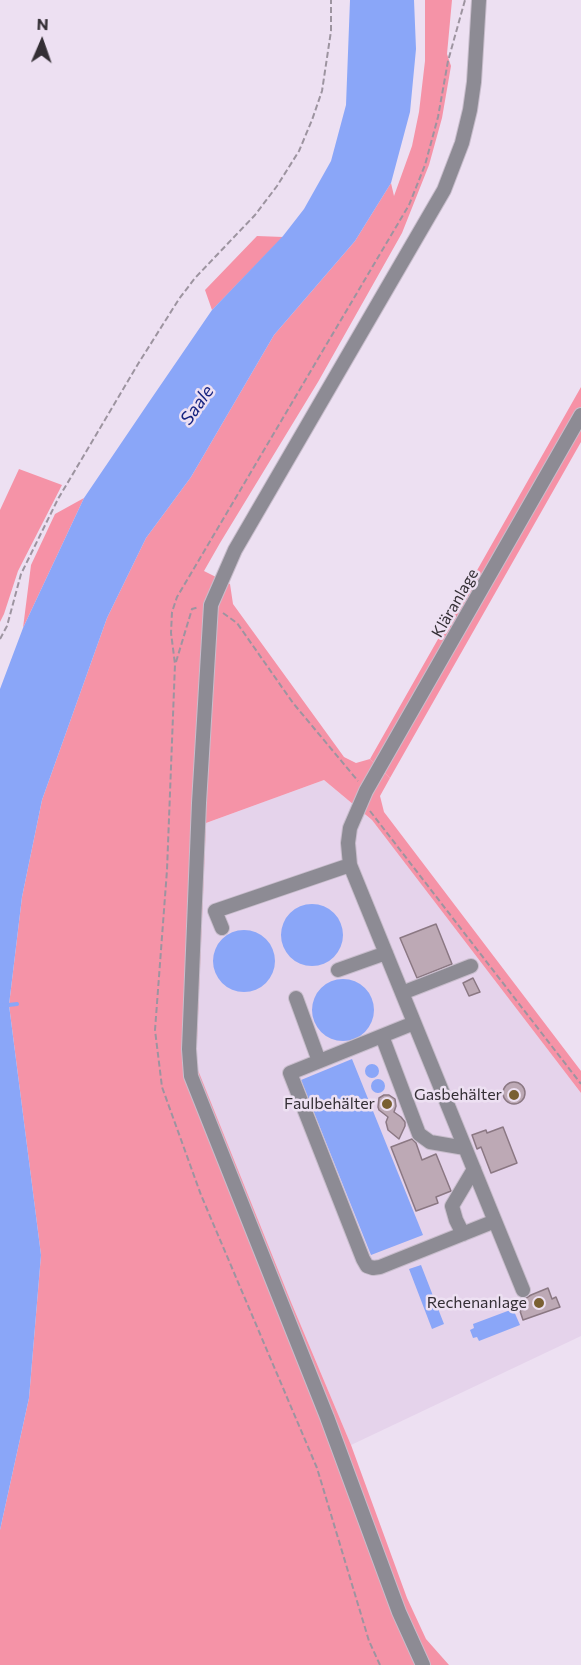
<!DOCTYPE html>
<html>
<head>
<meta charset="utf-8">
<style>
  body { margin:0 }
  #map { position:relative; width:581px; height:1665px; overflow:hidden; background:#ede0f2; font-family:Commissioner,sans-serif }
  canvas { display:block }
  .north { position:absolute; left:12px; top:12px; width:60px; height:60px; -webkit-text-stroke:4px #ede0f2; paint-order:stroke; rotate:2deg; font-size:16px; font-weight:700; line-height:24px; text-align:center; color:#342f35 }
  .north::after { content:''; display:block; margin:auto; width:21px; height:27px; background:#342f35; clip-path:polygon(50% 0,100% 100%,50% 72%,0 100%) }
</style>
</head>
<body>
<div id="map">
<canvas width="581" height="1665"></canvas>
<div class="north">N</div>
</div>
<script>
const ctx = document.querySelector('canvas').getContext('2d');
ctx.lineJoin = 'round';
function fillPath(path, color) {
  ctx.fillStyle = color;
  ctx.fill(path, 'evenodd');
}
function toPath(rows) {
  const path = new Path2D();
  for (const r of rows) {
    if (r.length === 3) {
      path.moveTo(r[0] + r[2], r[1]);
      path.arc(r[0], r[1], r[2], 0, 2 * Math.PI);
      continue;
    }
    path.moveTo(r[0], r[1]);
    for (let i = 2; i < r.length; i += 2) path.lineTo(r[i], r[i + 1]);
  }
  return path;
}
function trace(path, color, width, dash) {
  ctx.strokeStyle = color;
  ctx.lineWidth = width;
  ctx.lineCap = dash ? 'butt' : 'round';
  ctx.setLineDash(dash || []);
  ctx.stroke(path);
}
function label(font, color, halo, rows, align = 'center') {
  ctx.font = font + ' Commissioner,sans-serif';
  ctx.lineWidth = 5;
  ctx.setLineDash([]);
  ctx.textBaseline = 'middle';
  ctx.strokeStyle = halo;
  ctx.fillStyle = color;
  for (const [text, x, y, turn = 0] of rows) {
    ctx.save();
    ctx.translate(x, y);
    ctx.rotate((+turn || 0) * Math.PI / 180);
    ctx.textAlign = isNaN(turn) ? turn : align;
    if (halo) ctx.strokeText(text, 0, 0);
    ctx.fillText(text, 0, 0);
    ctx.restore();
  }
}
const built = toPath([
  [324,780,372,820,581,1093,581,1336,351,1445,291,1302,196,1065,206,823]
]);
const green = toPath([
  [425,0,452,0,447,54,451,66,442,118,429,165,402,233,318,382,220,543,204,571,230,584,233,604,344,757,356,763,370,759,390,778,380,796,384,812,581,1071,581,1093,372,820,324,780,206,823,196,1065,291,1302,351,1445,407,1598,426,1639,449,1665,0,1665,0,1530,29,1398,41,1255,9,1005,22,897,42,800,107,618,146,538,191,477,274,335,355,241,391,183,394,196,412,146,419,112,425,61],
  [19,469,62,485,18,571,4,614,0,622,0,510]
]);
const forest = toPath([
  [257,236,283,237,212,310,205,290],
  [581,387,581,442,390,778,370,759],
  [84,498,23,628,31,565,55,514]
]);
const water = toPath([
  [350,0,414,0,416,49,410,112,391,183,355,241,274,335,191,477,146,538,107,618,42,800,22,897,9,1005,41,1255,29,1398,0,1530,0,689,23,628,84,498,149,402,212,310,283,236,304,209,331,161,346,105],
  [312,935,31],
  [244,961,31],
  [343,1010,31],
  [352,1059,423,1235,371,1255,301,1080],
  [372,1071,7],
  [378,1086,7],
  [421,1265,444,1324,432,1329,409,1269],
  [513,1309,520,1325,479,1341,477,1337,473,1338,470,1330,474,1328,473,1324]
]);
const stream = toPath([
  [0,1006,17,1004]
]);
const building = toPath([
  [436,924,452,964,417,978,400,938,436,924],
  [473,978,480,992,469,996,463,983,473,978],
  [514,1093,11],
  [384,1095,389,1095,395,1099,396,1106,394,1112,401,1117,405,1122,405,1126,399,1139,388,1130,386,1122,388,1117,379,1110,378,1107,379,1098,384,1095],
  [503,1127,517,1163,491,1173,481,1147,477,1149,472,1135,486,1130,487,1133,503,1127],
  [412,1139,416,1143,422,1160,436,1154,451,1191,436,1197,438,1203,416,1211,391,1147,412,1139],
  [548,1288,552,1299,556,1297,560,1307,523,1320,520,1311,523,1310,519,1299,526,1298,531,1295,548,1288]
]);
const path = toPath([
  [223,613,237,623,293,703,358,781],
  [0,639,7,626,21,574,58,499,138,364,179,299,195,278,255,215,277,186,299,151,312,120,322,91,331,31,331,0],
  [176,662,192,609,199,607],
  [370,811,581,1084],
  [380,1665,369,1641,317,1468,201,1195,162,1087,155,1030,167,870,175,664,171,633,172,612,177,597,409,205,425,165,438,117,448,61,465,0]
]);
const minor = toPath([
  [222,928,215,911,350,865],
  [338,970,386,953],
  [402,993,471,966],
  [296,998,319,1061],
  [414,1023,290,1073,363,1259,367,1266,373,1268,380,1267,495,1221],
  [382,1036,419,1134,430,1142,465,1148],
  [463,1234,456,1220,452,1206,474,1169],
  [523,1290,350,865,348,843,350,828,366,791,581,415],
  [423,1665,399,1612,327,1417,191,1076,189,1049,199,803,211,605,235,550,444,190,462,143,470,110,474,82,479,0]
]);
const markers = [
  [514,1095,6,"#7a6032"],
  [387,1104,6,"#7a6032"],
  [539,1303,6,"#7a6032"]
];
const streetNames = [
  ["Kläranlage",455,603,-60]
];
const poiNames = [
  ["Gasbehälter",502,1095],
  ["Faulbehälter",375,1104],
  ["Rechenanlage",527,1303]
];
const waterNames = [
  ["Saale",197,405,-55]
];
fillPath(built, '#e5d3eb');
fillPath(green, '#f593a7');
fillPath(forest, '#f691a6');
fillPath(water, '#8aa6f8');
trace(stream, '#8aa6f8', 4);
fillPath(building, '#bda9b5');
trace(building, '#8b7883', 1.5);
trace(minor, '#c8bdcc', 16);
trace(path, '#9d94a0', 2, [6, 3]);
trace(minor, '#8d8b94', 14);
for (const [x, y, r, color] of markers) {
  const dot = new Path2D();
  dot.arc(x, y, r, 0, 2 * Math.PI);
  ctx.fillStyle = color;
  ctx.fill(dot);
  trace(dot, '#ede0f2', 2);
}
label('16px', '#342f35', '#ede0f2', streetNames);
label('16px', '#342f35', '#ede0f2', poiNames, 'right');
label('italic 18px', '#172480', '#ede0f2', waterNames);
</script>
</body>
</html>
